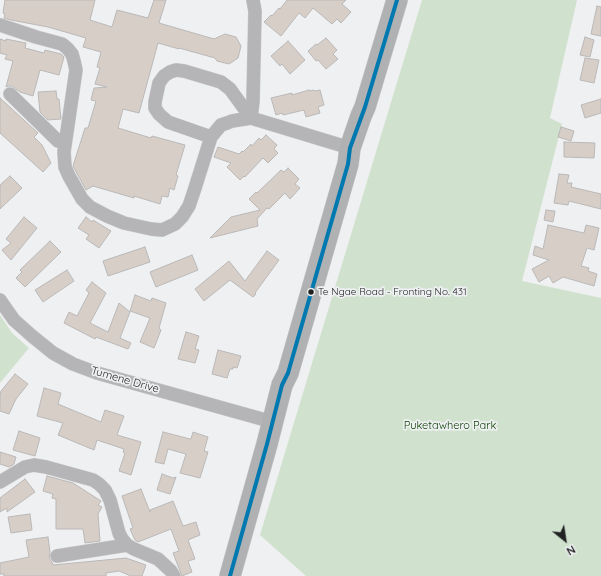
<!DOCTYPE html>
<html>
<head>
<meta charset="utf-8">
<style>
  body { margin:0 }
  #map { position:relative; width:601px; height:576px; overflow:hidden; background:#eff0f1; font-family:Quicksand,sans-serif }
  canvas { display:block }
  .north { position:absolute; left:545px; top:520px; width:40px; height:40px; -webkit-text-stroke:3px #eef0f2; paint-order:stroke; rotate:150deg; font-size:11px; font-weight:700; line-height:16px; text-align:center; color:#222223 }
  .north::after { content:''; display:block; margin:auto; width:14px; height:18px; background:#222223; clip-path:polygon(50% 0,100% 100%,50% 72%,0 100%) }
</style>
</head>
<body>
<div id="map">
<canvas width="601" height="576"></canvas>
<div class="north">N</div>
</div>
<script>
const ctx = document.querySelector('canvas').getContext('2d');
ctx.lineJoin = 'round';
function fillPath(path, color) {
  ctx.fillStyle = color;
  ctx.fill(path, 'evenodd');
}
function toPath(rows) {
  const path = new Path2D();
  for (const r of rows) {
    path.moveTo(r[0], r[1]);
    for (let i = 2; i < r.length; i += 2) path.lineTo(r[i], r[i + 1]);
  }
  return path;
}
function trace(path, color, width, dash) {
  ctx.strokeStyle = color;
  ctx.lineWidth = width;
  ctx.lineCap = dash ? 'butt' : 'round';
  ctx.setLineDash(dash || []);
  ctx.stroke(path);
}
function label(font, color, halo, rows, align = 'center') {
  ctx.font = font + ' Quicksand,sans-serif';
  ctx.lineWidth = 3.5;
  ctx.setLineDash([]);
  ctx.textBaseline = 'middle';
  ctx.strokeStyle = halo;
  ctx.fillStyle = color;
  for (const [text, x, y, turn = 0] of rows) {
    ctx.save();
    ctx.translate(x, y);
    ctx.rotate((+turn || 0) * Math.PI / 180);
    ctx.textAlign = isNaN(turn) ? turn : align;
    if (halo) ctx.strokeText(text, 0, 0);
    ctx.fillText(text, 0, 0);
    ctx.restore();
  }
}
const green = toPath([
  [422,0,577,0,550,118,562,124,522,281,601,298,601,576,306,576,260,535],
  [0,315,12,333,29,348,0,383]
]);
const building = toPath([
  [5,0,95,0,90,20,112,27,117,10,148,18,154,0,166,0,159,23,214,39,225,34,236,37,241,46,238,58,229,64,217,61,215,58,179,48,179,49,158,43,139,113,123,109,118,128,151,138,152,136,185,145,176,175,178,176,174,190,170,188,168,197,162,196,160,204,134,196,134,198,93,186,86,190,73,166,85,128,88,128,96,101,91,100,94,88,107,87,95,84,100,68,97,67,101,52,83,47,86,38,48,27,11,20,4,18,5,14,3,13,5,0],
  [287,0,346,0,342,4,351,12,341,23,337,19,332,24,313,8,305,18,299,13,281,36,264,22,271,15,272,16,279,8,280,9,287,0],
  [597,6,601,7,601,36,591,34,597,6],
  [585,37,594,40,590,57,580,55,585,37],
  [326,38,337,50,333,54,338,59,326,69,318,60,316,61,308,51,316,44,317,45,326,38],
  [0,39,6,41,6,39,26,43,25,48,44,53,45,50,61,54,64,57,59,75,40,70,33,96,20,92,12,86,8,86,6,87,13,61,5,59,7,55,0,53,0,39],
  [288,41,305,60,290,74,282,64,280,66,271,56,288,41],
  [585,58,599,60,594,83,580,80,585,58],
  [309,90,310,91,314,90,315,91,320,90,324,105,318,107,320,113,306,117,304,110,283,115,282,113,276,115,271,98,292,93,292,95,309,90],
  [56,91,57,99,59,99,61,119,48,120,40,112,38,92,56,91],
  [0,98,38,133,34,137,42,145,51,163,43,172,0,133,0,98],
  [601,99,601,113,585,118,581,105,601,99],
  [561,127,574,131,571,141,558,137,561,127],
  [266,135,277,145,274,149,278,153,268,163,263,158,245,177,244,176,240,180,227,167,231,163,214,157,218,147,239,154,242,151,243,152,251,144,252,146,259,138,261,140,266,135],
  [564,142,595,143,594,158,564,157,564,142],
  [288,168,299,179,295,184,300,188,290,199,285,193,269,209,267,208,257,219,258,226,210,238,231,217,260,210,249,199,256,192,257,193,281,170,284,172,288,168],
  [559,174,569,175,567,183,572,183,571,187,601,194,601,209,569,201,568,205,554,203,559,174],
  [10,176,22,188,0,209,0,185,10,176],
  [546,210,555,211,553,222,544,220,546,210],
  [24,217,37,228,11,260,2,250,11,243,6,239,24,217],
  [86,217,92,222,93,220,111,231,99,248,86,239,89,235,78,228,86,217],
  [548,225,584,233,586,225,599,228,594,250,587,248,581,266,589,268,588,271,597,274,594,286,563,277,553,283,549,276,539,282,532,269,549,260,533,255,535,246,543,249,548,225],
  [50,241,61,252,25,287,16,278,22,272,20,270,50,241],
  [145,247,150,262,108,276,103,261,145,247],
  [267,251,279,260,255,293,256,294,253,297,230,280,204,301,195,289,229,261,245,281,267,251],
  [192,255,198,270,156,287,150,272,192,255],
  [67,270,74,281,43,302,35,290,67,270],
  [92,282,106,293,90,323,108,332,119,303,130,312,120,338,131,343,128,349,96,337,95,339,64,323,69,312,77,316,89,293,86,290,92,282],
  [135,295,151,301,152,298,166,303,159,328,161,330,154,348,140,342,150,318,130,311,135,295],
  [186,332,199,336,195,349,199,350,195,363,178,359,186,332],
  [218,350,241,356,237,368,233,367,233,369,230,369,227,378,212,374,218,350],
  [15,374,28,384,16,399,9,414,0,411,0,394,1,391,15,374],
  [44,388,61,393,58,404,101,422,105,410,124,416,117,435,141,442,131,475,119,471,125,453,123,452,124,449,97,440,94,450,58,435,63,423,37,416,44,388],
  [19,431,40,438,35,456,13,450,19,431],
  [163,432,190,439,191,439,193,432,208,437,204,451,208,452,200,478,180,473,186,454,168,449,164,464,155,462,163,432],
  [0,452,16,457,14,464,9,467,0,464,0,452],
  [162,474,173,478,176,477,170,494,157,490,162,474],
  [47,476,73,483,101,501,98,505,102,507,98,514,100,541,85,543,83,529,56,529,56,499,52,498,53,494,43,491,47,476],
  [25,479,35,492,7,512,7,508,0,512,0,498,25,479],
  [141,489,150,512,150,510,173,501,183,526,196,522,200,535,188,540,195,559,188,561,192,572,182,576,173,553,179,551,171,529,138,542,135,540,130,529,133,528,122,496,141,489],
  [30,514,32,530,11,533,8,517,30,514],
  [48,537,50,552,49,558,52,562,53,565,126,558,146,565,142,576,131,576,119,571,106,573,106,576,4,576,4,574,0,574,0,563,29,557,26,540,48,537]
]);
const minor = toPath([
  [253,0,255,11,253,101,251,118,350,148],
  [0,25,36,37,62,44,67,48,72,54,74,61,76,70,64,152,65,167,69,176,82,199,90,207,107,216,124,223,151,229,162,230,175,224,182,217,189,206,195,188,211,137,221,125,227,123,232,121,251,118],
  [10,94,58,141,65,143],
  [211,137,168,122,159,114,155,108,155,102,159,83,164,76,170,72,176,70,184,71,221,82,230,89,251,118],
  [0,300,14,320,32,336,53,353,73,364,97,373,262,419,273,422],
  [0,482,25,467,34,465,46,467,93,480,99,484,105,490,110,500,119,533,122,539,127,545,134,549,158,559,171,571,174,576],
  [57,556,127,545]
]);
const trunk = toPath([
  [230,576,267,444,282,385,288,373,348,164,350,148,361,116,365,107,397,0]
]);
const bus1 = toPath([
  [230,576,267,444,282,385,288,373,348,164,350,148,365,107,397,0]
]);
const markers = [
  [311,292,3.5,"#222223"]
];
const busNames = [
  ["Te Ngae Road - Fronting No. 431",318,292]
];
const streetNames = [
  ["Tumene Drive",125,380,16]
];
const parkNames = [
  ["Puketawhero Park",450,426]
];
fillPath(green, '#d0e1ce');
fillPath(building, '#d8cec8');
trace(building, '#b9b8b8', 1);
trace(minor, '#cacbcc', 14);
trace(trunk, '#cacbcc', 22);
trace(minor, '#b5b4b6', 13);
trace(trunk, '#b0b1b2', 21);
trace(bus1, '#0079b0', 4);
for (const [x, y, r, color] of markers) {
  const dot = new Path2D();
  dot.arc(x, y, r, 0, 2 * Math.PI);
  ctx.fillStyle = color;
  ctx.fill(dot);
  trace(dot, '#eef0f2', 1.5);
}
label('10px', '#222223', '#eef0f2', busNames, 'left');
label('11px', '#222223', '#eef0f2', streetNames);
label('11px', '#0c4201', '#eef0f2', parkNames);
</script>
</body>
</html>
